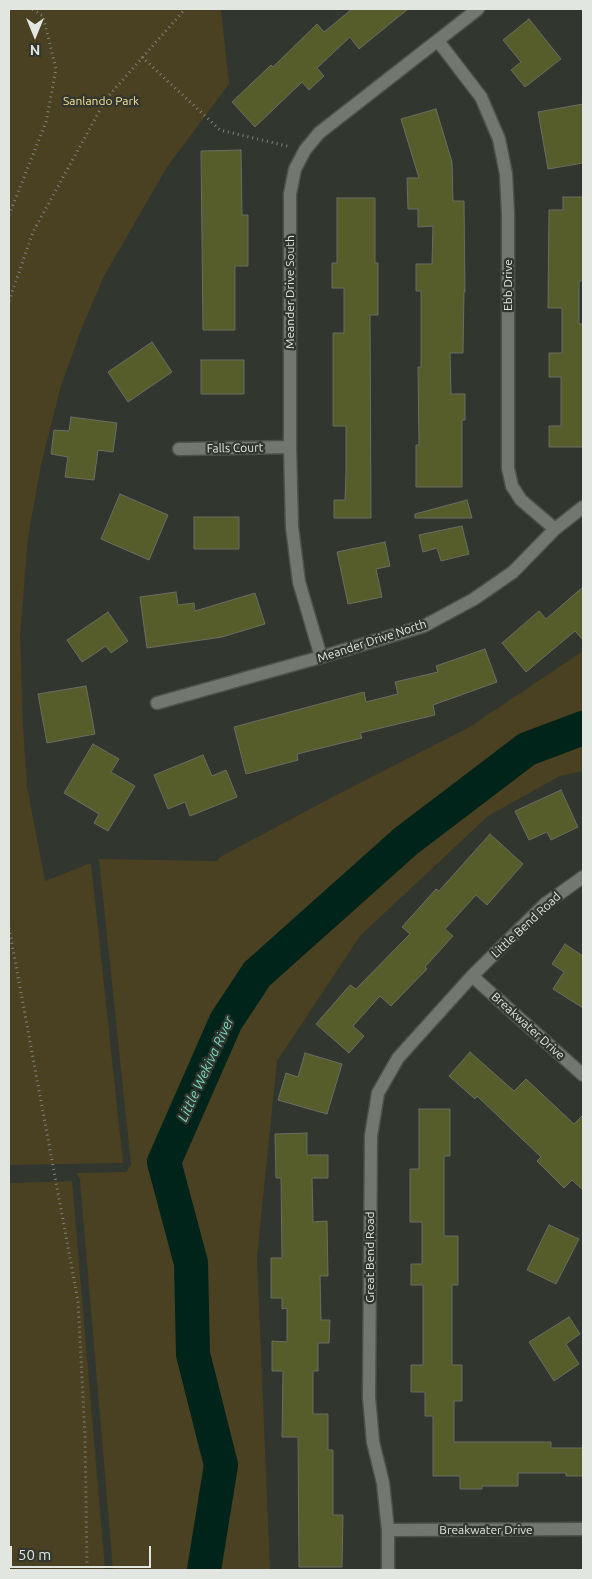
<!DOCTYPE html>
<html>
<head>
<meta charset="utf-8">
<style>
  body { margin:0 }
  #map { position:relative; width:592px; height:1579px; overflow:hidden; background:#31362f; font-family:Ubuntu,sans-serif }
  canvas { display:block }
  .frame { position:absolute; inset:0; border:10px solid #e2e6e1; pointer-events:none }
  .north { position:absolute; left:10px; top:10px; width:50px; height:50px; -webkit-text-stroke:4px #31362f; paint-order:stroke; rotate:180deg; font-size:14px; font-weight:700; line-height:20px; text-align:center; color:#e2e6e1 }
  .north::after { content:''; display:block; margin:auto; width:18px; height:22px; background:#e2e6e1; clip-path:polygon(50% 0,100% 100%,50% 72%,0 100%) }
  .scale { position:absolute; left:10px; top:1546px; width:141px; height:22px; box-sizing:border-box; border:2px solid #e2e6e1; border-top:0; padding-left:6px; font-size:15px; line-height:18px; white-space:nowrap; color:#e2e6e1; -webkit-text-stroke:4px #31362f; paint-order:stroke }
</style>
</head>
<body>
<div id="map">
<canvas width="592" height="1579"></canvas>
<div class="frame"></div>
<div class="north">N</div>
<div class="scale">50 m</div>
</div>
<script>
const ctx = document.querySelector('canvas').getContext('2d');
ctx.lineJoin = 'round';
function fillPath(path, color) {
  ctx.fillStyle = color;
  ctx.fill(path, 'evenodd');
}
function toPath(rows) {
  const path = new Path2D();
  for (const r of rows) {
    path.moveTo(r[0], r[1]);
    for (let i = 2; i < r.length; i += 2) path.lineTo(r[i], r[i + 1]);
  }
  return path;
}
function trace(path, color, width, dash) {
  ctx.strokeStyle = color;
  ctx.lineWidth = width;
  ctx.lineCap = dash ? 'butt' : 'round';
  ctx.setLineDash(dash || []);
  ctx.stroke(path);
}
function label(font, color, halo, rows, align = 'center') {
  ctx.font = font + ' Ubuntu,sans-serif';
  ctx.lineWidth = 4.5;
  ctx.setLineDash([]);
  ctx.textBaseline = 'middle';
  ctx.strokeStyle = halo;
  ctx.fillStyle = color;
  for (const [text, x, y, turn = 0] of rows) {
    ctx.save();
    ctx.translate(x, y);
    ctx.rotate((+turn || 0) * Math.PI / 180);
    ctx.textAlign = isNaN(turn) ? turn : align;
    if (halo) ctx.strokeText(text, 0, 0);
    ctx.fillText(text, 0, 0);
    ctx.restore();
  }
}
const green = toPath([
  [9,9,221,9,229,84,167,167,104,276,81,330,61,386,41,465,28,537,20,635,23,727,27,786,45,881,91,863,123,1163,9,1165],
  [583,651,583,771,560,776,488,816,360,936,277,1061,257,1257,270,1570,113,1570,80,1180,77,1173,126,1172,131,1165,99,859,217,861,220,857,340,793,468,728],
  [72,1181,105,1570,9,1570,9,1183]
]);
const river = toPath([
  [204,1570,221,1465,193,1354,191,1263,164,1162,226,1021,257,974,406,841,527,749,583,728]
]);
const building = toPath([
  [352,9,408,9,359,49,350,37,317,68,324,76,309,90,302,82,255,127,232,102,271,65,273,67,317,24,324,32,352,9],
  [529,19,561,59,525,87,511,70,521,62,503,40,529,19],
  [583,104,583,163,548,169,538,112,583,104],
  [436,109,452,162,453,201,464,201,465,292,464,292,463,353,450,353,451,394,465,394,465,420,462,420,462,487,416,487,416,445,419,445,418,367,421,367,421,291,416,291,416,264,432,264,433,226,418,227,418,209,408,209,407,178,419,178,401,119,436,109],
  [241,150,242,215,248,215,248,266,235,266,235,330,203,330,201,151,241,150],
  [563,197,583,197,583,281,579,281,579,324,583,324,583,447,549,447,549,426,561,426,561,377,549,377,549,353,562,353,562,308,548,308,549,210,563,210,563,197],
  [337,198,375,198,375,263,378,263,378,315,370,315,371,518,334,518,334,500,345,500,346,472,346,426,333,426,333,333,344,333,344,288,332,288,332,263,337,263,337,198],
  [152,342,172,372,128,402,108,372,152,342],
  [201,360,244,360,244,394,201,394,201,360],
  [71,417,117,423,113,452,98,450,94,480,65,477,68,457,51,454,54,430,69,431,71,417],
  [120,494,168,515,149,560,101,539,120,494],
  [467,500,472,518,415,518,415,514,467,500],
  [194,517,239,517,239,549,194,549,194,517],
  [462,526,469,554,441,561,437,548,423,552,419,535,462,526],
  [385,542,390,566,376,569,382,597,348,604,337,552,385,542],
  [583,587,583,640,575,631,526,672,502,643,539,611,546,619,583,587],
  [176,592,178,605,194,603,195,611,255,593,265,624,222,637,147,648,140,597,176,592],
  [108,612,128,641,111,653,106,646,82,662,67,640,108,612],
  [485,649,497,682,433,705,435,715,360,733,362,738,297,754,298,760,246,774,234,727,364,692,366,702,398,694,395,682,438,672,436,666,485,649],
  [86,686,95,734,47,743,38,694,86,686],
  [93,744,119,759,111,772,135,786,108,831,94,823,99,814,64,793,93,744],
  [203,755,212,776,226,770,237,797,190,816,185,802,168,809,154,775,203,755],
  [561,790,578,827,551,840,547,832,529,840,515,811,561,790],
  [490,834,523,864,487,905,476,895,445,929,453,936,425,967,427,969,391,1006,380,996,353,1026,364,1036,349,1053,316,1024,350,985,356,989,410,934,402,927,436,889,439,891,490,834],
  [565,944,583,956,583,1008,553,989,564,972,552,964,565,944],
  [470,1052,514,1091,526,1079,574,1124,583,1115,583,1190,572,1180,564,1188,537,1161,541,1157,477,1096,475,1099,449,1076,470,1052],
  [305,1053,342,1064,327,1114,278,1100,286,1073,298,1077,305,1053],
  [419,1109,450,1109,450,1156,444,1156,444,1236,458,1236,458,1285,452,1285,452,1365,462,1365,462,1401,454,1401,454,1442,551,1442,551,1448,583,1448,583,1476,566,1476,566,1473,518,1473,518,1486,482,1486,482,1489,460,1489,460,1476,433,1476,433,1416,425,1416,425,1392,411,1392,411,1365,423,1365,423,1285,411,1285,411,1264,422,1264,422,1222,410,1222,410,1169,419,1169,419,1109],
  [307,1133,307,1155,328,1155,328,1178,312,1178,313,1222,327,1221,328,1276,320,1276,321,1320,330,1320,329,1343,318,1343,318,1371,313,1371,313,1414,328,1414,328,1450,333,1450,333,1515,343,1515,342,1567,299,1567,298,1437,282,1437,283,1371,272,1371,272,1341,287,1342,287,1308,282,1309,282,1298,271,1298,271,1258,282,1258,281,1178,276,1178,275,1134,307,1133],
  [549,1225,579,1239,556,1284,527,1270,549,1225],
  [569,1317,580,1334,566,1344,579,1364,554,1381,529,1342,569,1317]
]);
const path = toPath([
  [142,57,220,130,291,147],
  [9,215,46,122,56,69,43,16,32,9],
  [9,301,33,232,106,99,185,9],
  [9,928,78,1301,85,1436,87,1570]
]);
const minor = toPath([
  [438,41,481,97,499,139,506,174,508,214,508,468,512,486,521,500,555,529],
  [179,449,290,447],
  [321,657,299,582,292,527,290,447,290,194,295,169,305,150,319,133,478,9],
  [157,703,321,657,424,626,474,599,513,572,555,529,583,507],
  [472,976,583,1075],
  [388,1530,583,1529],
  [388,1570,388,1530,383,1483,373,1442,369,1397,371,1136,378,1093,398,1058,472,976,545,904,583,877]
]);
const parkNames = [
  ["Sanlando Park",101,101]
];
const streetNames = [
  ["Ebb Drive",508,285,-90],
  ["Meander Drive South",290,292,-90],
  ["Falls Court",235,448,-1],
  ["Meander Drive North",372,641,-18],
  ["Little Bend Road",526,925,-43],
  ["Breakwater Drive",528,1026,42],
  ["Great Bend Road",370,1257,-90],
  ["Breakwater Drive",486,1530]
];
const waterNames = [
  ["Little Wekiva River",206,1069,-65]
];
fillPath(green, '#494121');
trace(river, '#00231a', 34);
fillPath(building, '#565d2a');
trace(building, '#6b6d63', 1);
trace(minor, '#4d514c', 15);
trace(path, '#80847e', 3, [1, 4]);
trace(minor, '#72786f', 12);
label('12px', '#f7e393', '#31362f', parkNames);
label('12px', '#e2e6e1', '#31362f', streetNames);
label('italic 14px', '#73d5b9', '#31362f', waterNames);
</script>
</body>
</html>
